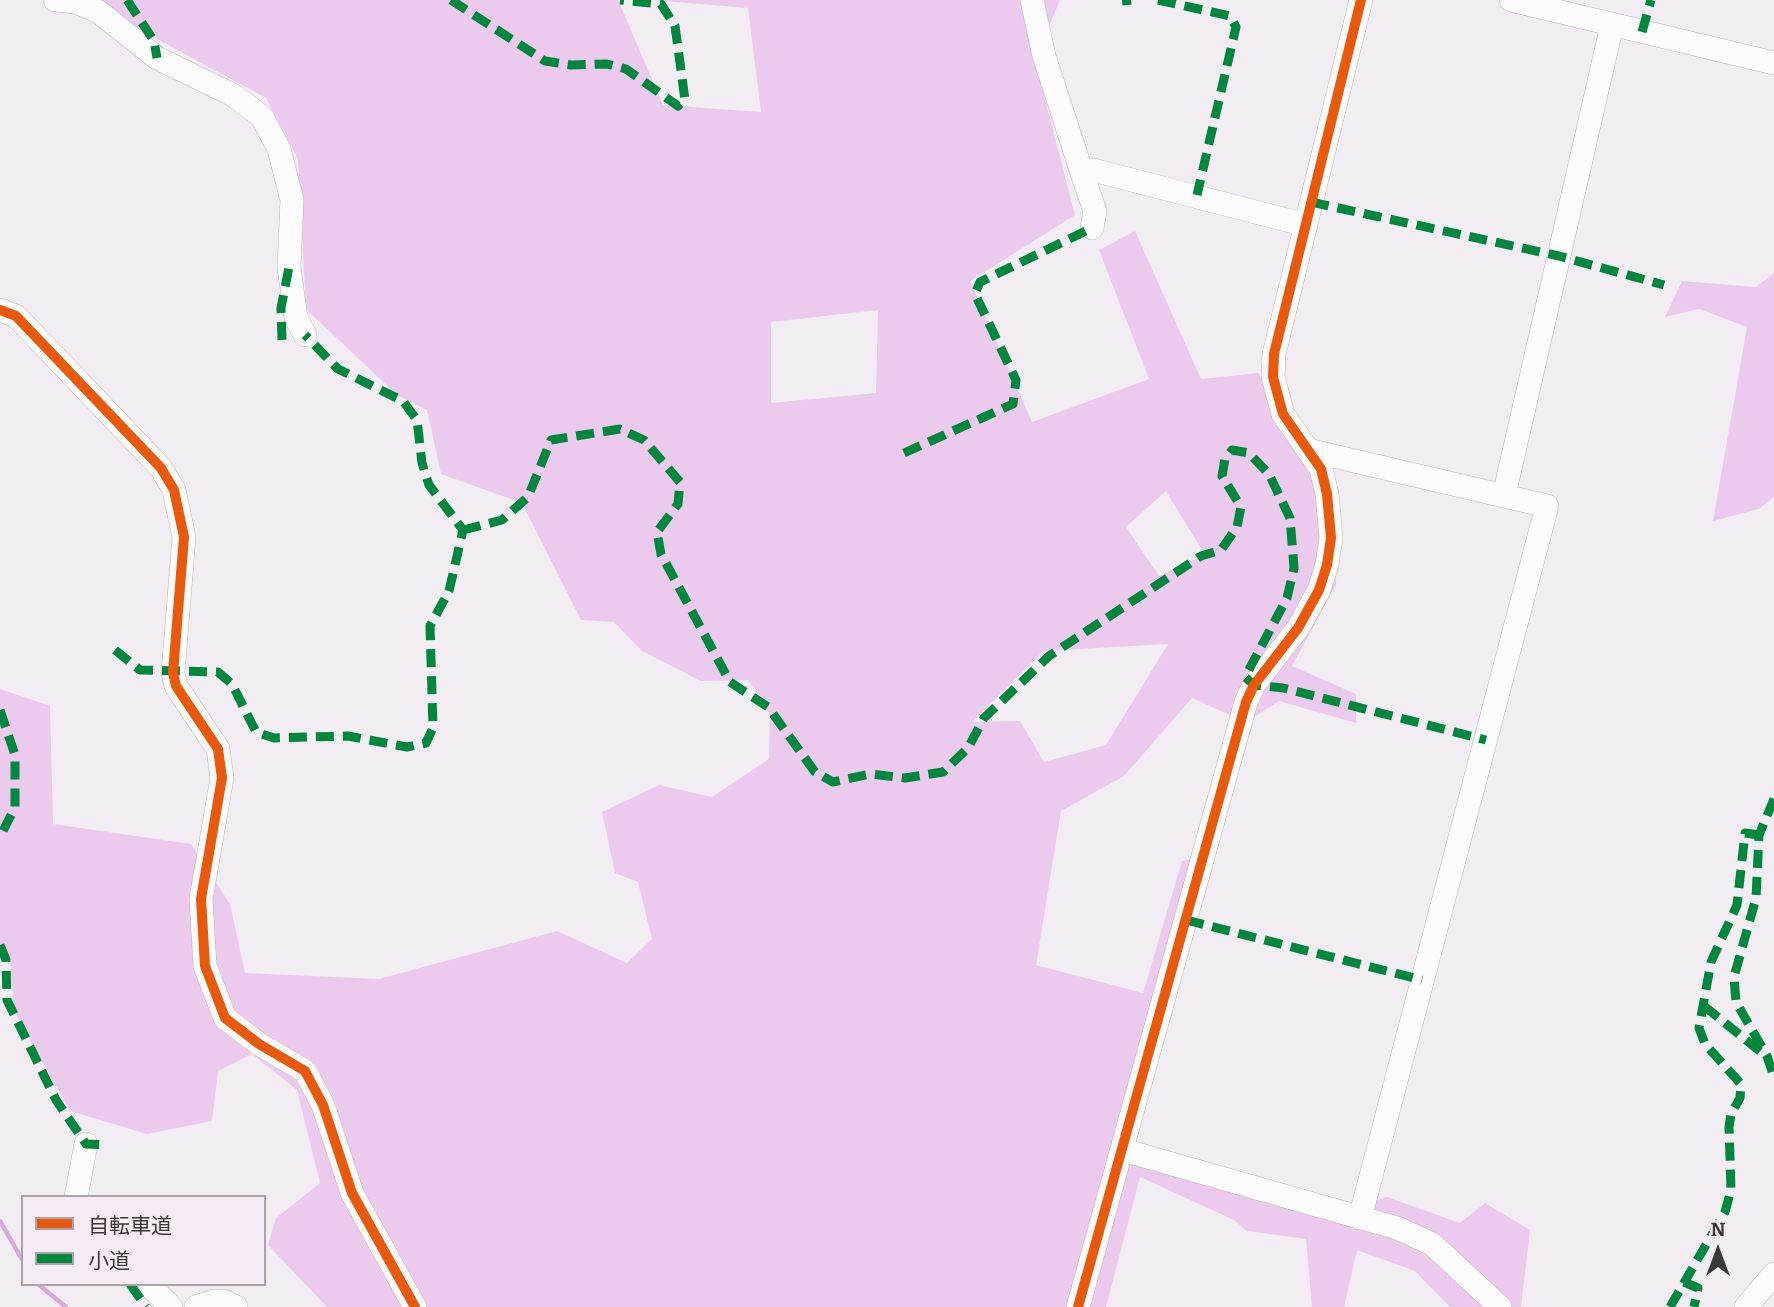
<!DOCTYPE html>
<html>
<head>
<meta charset="utf-8">
<style>
  body { margin:0 }
  #map { position:relative; width:1774px; height:1307px; overflow:hidden; background:#f2edf2; font-family:Bitter,"Noto Sans JP",serif }
  canvas { display:block }
  .legend { position:absolute; left:21px; top:1195px; width:245px; height:91px; box-sizing:border-box; background:#f4ebf4; border:2px solid #aaa3aa; margin:0; padding:9px 12px; list-style:none; font-size:21px; color:#3b373b }
  .legend li { display:flex; align-items:center; gap:14px; height:35px }
  .legend b { width:35px; border:2px solid #aaa3aa }
  .north { position:absolute; left:1683px; top:1216px; width:70px; height:70px; -webkit-text-stroke:5px #f4ebf4; paint-order:stroke; rotate:0deg; font-size:19px; font-weight:700; line-height:28px; text-align:center; color:#3b373b }
  .north::after { content:''; display:block; margin:auto; width:24px; height:32px; background:#3b373b; clip-path:polygon(50% 0,100% 100%,50% 72%,0 100%) }
</style>
</head>
<body>
<div id="map">
<canvas width="1774" height="1307"></canvas>
<ul class="legend">
<li><b style="height:9px;background:#e8590c"></b>自転車道</li>
<li><b style="height:9px;background:#00873e"></b>小道</li>
</ul>
<div class="north">N</div>
</div>
<script>
const ctx = document.querySelector('canvas').getContext('2d');
ctx.lineJoin = 'round';
function fillPath(path, color) {
  ctx.fillStyle = color;
  ctx.fill(path, 'evenodd');
}
function toPath(rows) {
  const path = new Path2D();
  for (const r of rows) {
    path.moveTo(r[0], r[1]);
    for (let i = 2; i < r.length; i += 2) path.lineTo(r[i], r[i + 1]);
  }
  return path;
}
function trace(path, color, width, dash) {
  ctx.strokeStyle = color;
  ctx.lineWidth = width;
  ctx.lineCap = dash ? 'butt' : 'round';
  ctx.setLineDash(dash || []);
  ctx.stroke(path);
}
const green = toPath([
  [96,0,618,0,663,105,761,112,748,8,652,0,1060,0,1035,60,1075,215,970,281,1032,422,1149,379,1099,250,1135,231,1201,379,1258,373,1337,485,1336,585,1292,666,1356,694,1356,723,1279,701,1256,716,1232,716,1192,698,1124,776,1061,811,1036,965,1143,993,1182,861,1194,858,1119,1147,1336,1213,1387,1197,1460,1223,1485,1203,1530,1230,1521,1307,1450,1307,1415,1271,1357,1250,1344,1307,1312,1307,1306,1239,1247,1231,1234,1220,1140,1177,1106,1307,327,1307,268,1245,276,1218,320,1183,297,1090,252,1054,218,1071,212,1121,147,1134,70,1111,14,1011,10,957,0,955,0,689,50,706,53,824,191,844,230,904,245,973,379,979,557,931,627,963,652,939,638,882,615,873,602,812,659,785,712,797,769,759,770,715,748,680,701,681,642,651,614,622,581,620,522,503,441,474,427,410,397,395,306,309,298,159,266,98,98,7],
  [878,310,876,393,771,403,771,322],
  [1166,491,1205,555,1159,576,1126,527],
  [1168,644,1106,745,1044,762,1020,721,972,722,1044,651],
  [1774,273,1774,497,1759,509,1713,521,1747,327,1699,309,1665,317,1682,281,1756,287]
]);
const stream = toPath([
  [0,1221,23,1261],
  [38,1284,66,1307]
]);
const minor = toPath([
  [55,0,76,2,99,12,157,58,233,95,262,117,279,149,292,200,289,267,296,318,305,335],
  [1032,0,1044,56,1083,176],
  [1511,0,1774,63],
  [1092,228,1095,211,1083,176,1093,170,1306,225],
  [0,310,16,316,161,468,174,490,184,537,173,673,176,686,218,749,222,778,201,899,205,966,225,1018,259,1044,305,1071,323,1105,352,1193,415,1307],
  [1312,451,1547,506,1360,1218],
  [1504,495,1612,25],
  [1123,1150,1397,1228,1432,1244,1500,1307],
  [76,1197,86,1144],
  [148,1284,171,1307],
  [196,1307,214,1301,224,1301,236,1307],
  [1078,1307,1246,702,1254,685,1298,628,1319,590,1327,565,1331,538,1327,494,1321,469,1283,414,1273,377,1274,354,1361,0],
  [1746,1307,1774,1274]
]);
const quiet = toPath([
  [127,0,154,41,157,58],
  [451,0,545,61,571,65,607,64,626,69,678,106,685,100,675,26,661,4,620,0],
  [1158,0,1230,16,1236,27,1197,195],
  [1122,1,1131,0],
  [1642,32,1651,0],
  [1311,202,1559,256,1664,285],
  [282,340,281,308,289,267],
  [904,453,1013,404,1016,380,975,294,980,282,1092,228],
  [463,530,502,520,528,497,551,440,620,429,644,440,680,482,678,504,657,532,661,554,730,682,768,707,815,772,833,782,870,774,905,778,943,772,968,748,984,718,1049,656,1201,556,1221,550,1237,527,1241,507,1222,476,1225,459,1232,450,1249,453,1269,474,1290,518,1294,568,1287,598,1245,677,1254,685,1283,688,1486,740],
  [115,650,140,670,218,672,232,684,256,732,274,738,348,736,407,747,426,743,433,728,430,626,449,591,463,530,429,485,422,463,417,420,403,401,338,369,305,335],
  [0,710,15,755,15,807,0,837],
  [1774,799,1759,835,1756,898,1734,977,1736,1002,1767,1056,1774,1077],
  [1186,920,1422,980],
  [0,945,6,960,7,1000,56,1100,86,1144,108,1145],
  [1704,1006,1761,1052],
  [1684,1282,1698,1288,1694,1307],
  [130,1284,146,1307],
  [1670,1307,1725,1212,1731,1190,1729,1127,1731,1114,1740,1098,1741,1084,1705,1044,1699,1028,1711,962,1737,905,1745,833,1759,835]
]);
const cycleway = toPath([
  [0,310,16,316,161,468,174,490,184,537,173,673,176,686,218,749,222,778,201,899,205,966,225,1018,259,1044,305,1071,323,1105,352,1193,415,1307],
  [1078,1307,1246,702,1254,685,1298,628,1319,590,1327,565,1331,538,1327,494,1321,469,1283,414,1273,377,1274,354,1361,0]
]);
fillPath(green, '#eccaee');
trace(stream, '#d8a7dc', 4.5);
trace(minor, '#b6b3b6', 24);
trace(minor, '#fdfcfd', 23);
trace(quiet, '#00873e', 9, [18, 9]);
trace(cycleway, '#e8590c', 10);
</script>
</body>
</html>
